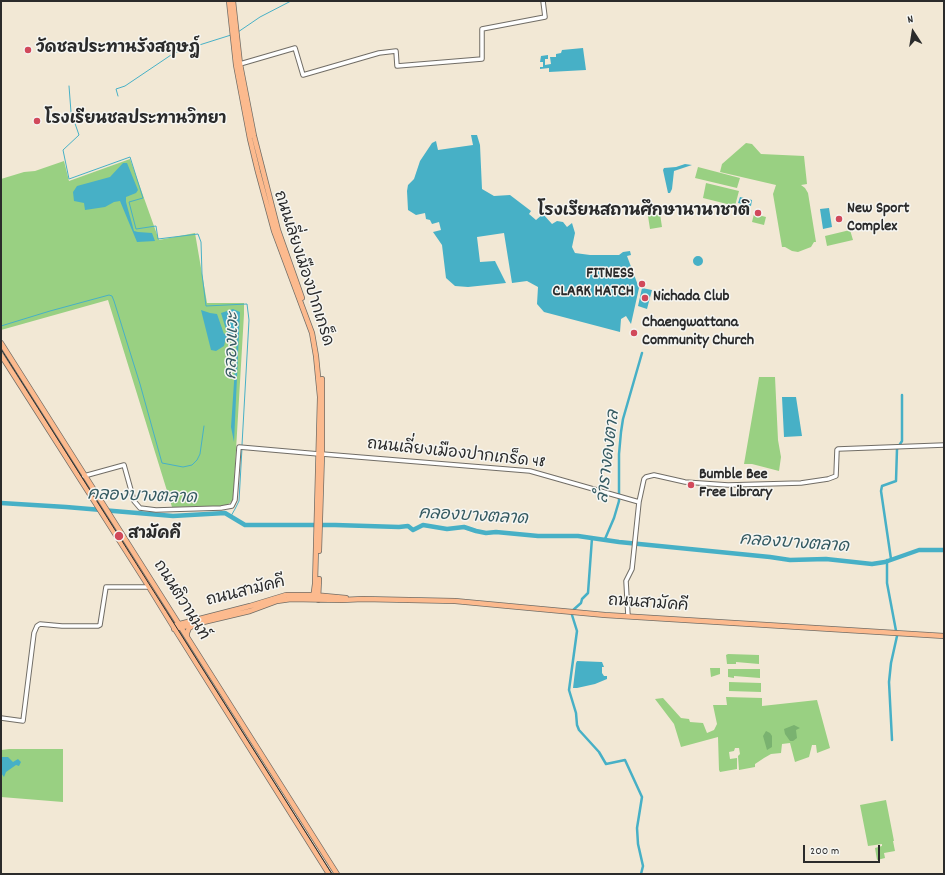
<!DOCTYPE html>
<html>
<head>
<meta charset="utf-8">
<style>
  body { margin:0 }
  #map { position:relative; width:945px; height:875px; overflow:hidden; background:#f2e8d5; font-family:Dekko,sans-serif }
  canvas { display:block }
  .frame { position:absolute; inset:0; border:2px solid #2b2b2b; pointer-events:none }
  .north { position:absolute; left:893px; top:12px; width:40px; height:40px; -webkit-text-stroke:3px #f6f6f2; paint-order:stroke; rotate:348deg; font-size:11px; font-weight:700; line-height:16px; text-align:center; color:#2b2b2b }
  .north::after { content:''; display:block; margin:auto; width:14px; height:18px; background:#2b2b2b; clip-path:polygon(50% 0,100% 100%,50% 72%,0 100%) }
  .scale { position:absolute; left:803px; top:845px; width:77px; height:18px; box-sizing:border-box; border:2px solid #2b2b2b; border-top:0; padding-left:5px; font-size:12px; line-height:14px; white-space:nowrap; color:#2b2b2b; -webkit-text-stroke:3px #f6f6f2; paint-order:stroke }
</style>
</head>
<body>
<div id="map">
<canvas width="945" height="875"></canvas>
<div class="frame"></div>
<div class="north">N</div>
<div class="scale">200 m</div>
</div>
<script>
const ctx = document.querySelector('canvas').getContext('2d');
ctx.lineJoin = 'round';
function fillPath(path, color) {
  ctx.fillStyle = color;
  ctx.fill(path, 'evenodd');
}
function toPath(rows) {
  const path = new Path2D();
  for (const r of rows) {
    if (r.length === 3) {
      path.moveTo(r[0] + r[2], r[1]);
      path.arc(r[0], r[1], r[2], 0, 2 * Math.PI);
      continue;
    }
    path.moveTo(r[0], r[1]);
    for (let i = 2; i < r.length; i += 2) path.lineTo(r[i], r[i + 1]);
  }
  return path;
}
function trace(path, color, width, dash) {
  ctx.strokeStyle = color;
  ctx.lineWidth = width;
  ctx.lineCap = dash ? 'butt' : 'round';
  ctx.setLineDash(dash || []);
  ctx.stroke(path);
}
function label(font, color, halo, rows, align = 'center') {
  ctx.font = font + ' Dekko,"Playpen Sans Thai",sans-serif';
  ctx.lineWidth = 3;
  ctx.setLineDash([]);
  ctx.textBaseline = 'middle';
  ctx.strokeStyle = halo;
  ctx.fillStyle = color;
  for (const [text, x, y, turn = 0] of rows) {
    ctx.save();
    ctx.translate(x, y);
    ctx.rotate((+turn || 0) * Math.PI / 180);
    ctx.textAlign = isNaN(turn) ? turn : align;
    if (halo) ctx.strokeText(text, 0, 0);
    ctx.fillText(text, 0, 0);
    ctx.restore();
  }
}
const green = toPath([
  [746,143,752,144,761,154,804,156,807,184,801,185,805,188,808,193,816,242,814,242,811,247,798,252,792,251,785,247,782,247,773,194,776,185,720,172,722,164],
  [130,159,159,240,195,233,207,303,244,303,244,314,233,501,225,506,172,507,108,300,1,330,1,179,24,172,35,171,64,161,69,181],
  [698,167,740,178,737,188,695,178],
  [706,183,739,191,735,206,703,198],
  [660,214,662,227,650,229,648,216],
  [754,214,766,217,764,225,752,222],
  [850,230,853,240,827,246,825,236],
  [759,377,775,377,778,440,781,457,779,471,752,464,744,464],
  [728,654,759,655,759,664,736,662,736,664,727,664,726,655],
  [710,668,720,668,720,674,711,677],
  [728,669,760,669,760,678,734,676,734,678,728,677],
  [729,682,761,683,761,692,729,691],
  [726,697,762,698,762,706,817,700,830,748,817,753,816,745,812,745,809,757,795,762,790,743,782,744,781,753,771,754,764,758,755,764,755,767,739,770,738,756,740,754,739,748,735,748,734,751,729,752,730,759,737,758,737,769,720,772,719,770,718,737,681,747,674,724,655,699,663,698,681,718,689,719,690,722,703,723,707,733,714,730,717,724,713,705,727,705],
  [9,749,63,749,63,802,1,797,1,750],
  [886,800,894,841,893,841,895,851,884,853,885,858,877,860,875,848,882,846,882,844,868,846,860,805]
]);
const forest = toPath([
  [794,725,800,728,796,730,797,738,793,741,790,741,785,734,784,729],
  [766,731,770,733,772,736,772,747,767,750,763,736]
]);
const water = toPath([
  [583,48,586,70,549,72,549,68,540,69,540,67,543,67,543,62,540,62,541,56,548,55,548,59,545,59,545,65,551,64,550,57,556,57,556,54,561,53,562,50],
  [471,135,477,135,480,145,482,189,494,196,510,195,531,211,529,214,536,220,543,214,552,224,557,221,563,222,567,227,572,223,575,233,572,247,575,253,590,255,619,255,623,252,630,251,631,255,627,256,639,288,631,324,626,316,621,319,620,332,544,312,537,304,538,287,527,281,512,283,504,233,477,237,480,262,495,261,506,283,468,287,455,286,446,278,442,245,433,232,441,230,439,222,432,224,430,220,426,219,425,213,416,215,408,210,407,191,408,185,414,179,420,161,432,143,436,141,438,150,473,145],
  [123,163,127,163,138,190,136,193,126,197,126,202,134,231,138,232,152,233,155,241,137,242,120,201,114,202,105,207,85,210,84,203,74,201,73,192,77,186,110,177],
  [685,164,692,165,674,171,672,189,670,193,668,193,663,170,664,168,676,167],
  [740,197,752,200,751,206,738,203],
  [829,208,832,227,823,229,820,209],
  [698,261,5],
  [642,288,652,290,647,309,638,306],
  [233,309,240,312,234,442,231,427,237,338,226,338,224,346,216,351,211,350,201,310,210,313,217,314,224,334,227,333,221,313],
  [782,397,796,397,802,436,784,437],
  [577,661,602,662,604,667,602,667,602,673,604,676,607,676,607,679,595,684,577,688,573,688,576,663],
  [1,757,8,757,13,762,18,759,21,762,19,766,16,765,6,772,4,777,1,773]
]);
const stream = toPath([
  [238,32,260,17,291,1],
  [69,86,71,112,79,135,63,150,69,179,130,157,143,198,129,202,136,229,156,226,158,239,198,234,201,242,202,274,206,306,247,304,249,320,242,445],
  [118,96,116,89,125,86,174,53,231,35],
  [1,326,50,311,109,295,112,296,114,301,140,384,162,463,183,467,192,465,197,460,200,454,204,426],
  [231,516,235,509,239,501,242,448]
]);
const canal = toPath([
  [605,539,614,518,619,501,619,454,621,432,623,419,642,353],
  [891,559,881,491,882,486,896,481,897,449,902,441,902,395],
  [887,560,887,583,897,636,891,663,889,682,892,740],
  [572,611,581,603,582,599,588,593,592,538],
  [572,615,577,631,569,690,576,713,577,725,579,730,599,752,606,764,625,760,642,797,637,828,638,844,643,866,641,874]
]);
const river = toPath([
  [1,503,66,507,173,516,225,513,245,525,335,525,399,527,408,526,413,530,423,525,447,529,464,527,476,531,486,533,496,532,538,536,578,536,619,542,770,557,790,560,826,559,872,564,885,562,919,550,944,550]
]);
const minor = toPath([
  [240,64,295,48,303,75,379,53,396,51,397,66,482,59,482,29,545,17,543,1],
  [322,454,530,471,639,502],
  [84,476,124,465,134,501,140,508,156,510,221,508,232,506,235,500,239,447,319,454],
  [628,616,626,581,632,569,639,502,644,479,646,477,654,475,685,482,728,485,801,483,828,479,836,476,837,450,838,449,944,445],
  [1,718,23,721,34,633,37,626,40,624,62,626,98,626,100,625,106,587,149,587]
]);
const major = toPath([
  [229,1,236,65,250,139,258,172,274,231,312,333,316,356,320,397,315,584,313,599],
  [233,1,240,64,254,136,278,230,302,298],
  [1,343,337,874],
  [1,355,149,587,173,626,329,874],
  [319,551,322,454,322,379],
  [318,600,319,579],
  [176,625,250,606,286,595,314,595,346,598],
  [174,629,250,611,277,601,291,599,342,600,363,599,455,601,605,615,944,636],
  [187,636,187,633,189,628,196,624]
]);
const rail = toPath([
  [1,349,332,874]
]);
const markers = [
  [28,50,4,"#d1495b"],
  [37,121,4,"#d1495b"],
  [758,213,4,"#d1495b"],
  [839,219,4,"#d1495b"],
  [642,284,4,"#d1495b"],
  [645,298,4,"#d1495b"],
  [634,333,4,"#d1495b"],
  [691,485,4,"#d1495b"],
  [119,536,5,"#d1495b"]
];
const poiNames = [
  ["วัดชลประทานรังสฤษฎ์",36,50],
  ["โรงเรียนชลประทานวิทยา",45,121],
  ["New Sport",847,210],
  ["Complex",847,228],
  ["โรงเรียนสถานศึกษานานาชาติ",750,213,"right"],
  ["FITNESS",634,275,"right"],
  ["CLARK HATCH",634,293,"right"],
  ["Nichada Club",653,298],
  ["Chaengwattana",642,324],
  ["Community Church",642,342],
  ["Bumble Bee",699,476],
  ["Free Library",699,494],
  ["สามัคคี",128,536]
];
const streetNames = [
  ["ถนนเลี่ยงเมืองปากเกร็ด",302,269,72],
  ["ถนนเลี่ยงเมืองปากเกร็ด 48",456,455,6],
  ["ถนนสามัคคี",246,593,-14],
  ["ถนนติวานนท์",180,601,58],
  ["ถนนสามัคคี",648,605,4]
];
const waterNames = [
  ["คลองแวะ",234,346,-88],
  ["ลำรางดงตาล",610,457,-83],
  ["คลองบางตลาด",142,498,2],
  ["คลองบางตลาด",473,518,3],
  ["คลองบางตลาด",794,545,4]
];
fillPath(green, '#99d082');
fillPath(forest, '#7ab270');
fillPath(water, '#47b0c6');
trace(stream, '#47b0c6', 1);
trace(canal, '#47b0c6', 2.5);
trace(river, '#47b0c6', 4.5);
trace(minor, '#716d66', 5.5);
trace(major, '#716d66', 6);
trace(minor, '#fff', 3.5);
trace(major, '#fcba8e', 4.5);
trace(rail, '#2b2b2b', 1);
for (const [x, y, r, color] of markers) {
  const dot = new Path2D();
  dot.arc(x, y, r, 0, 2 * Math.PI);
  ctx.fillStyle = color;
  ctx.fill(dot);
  trace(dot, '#f6f6f2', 1.5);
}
label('bold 16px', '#2b2b2b', '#f6f6f2', poiNames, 'left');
label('16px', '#2b2b2b', '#f6f6f2', streetNames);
label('italic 17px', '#355a61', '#f6f6f2', waterNames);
</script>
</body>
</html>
